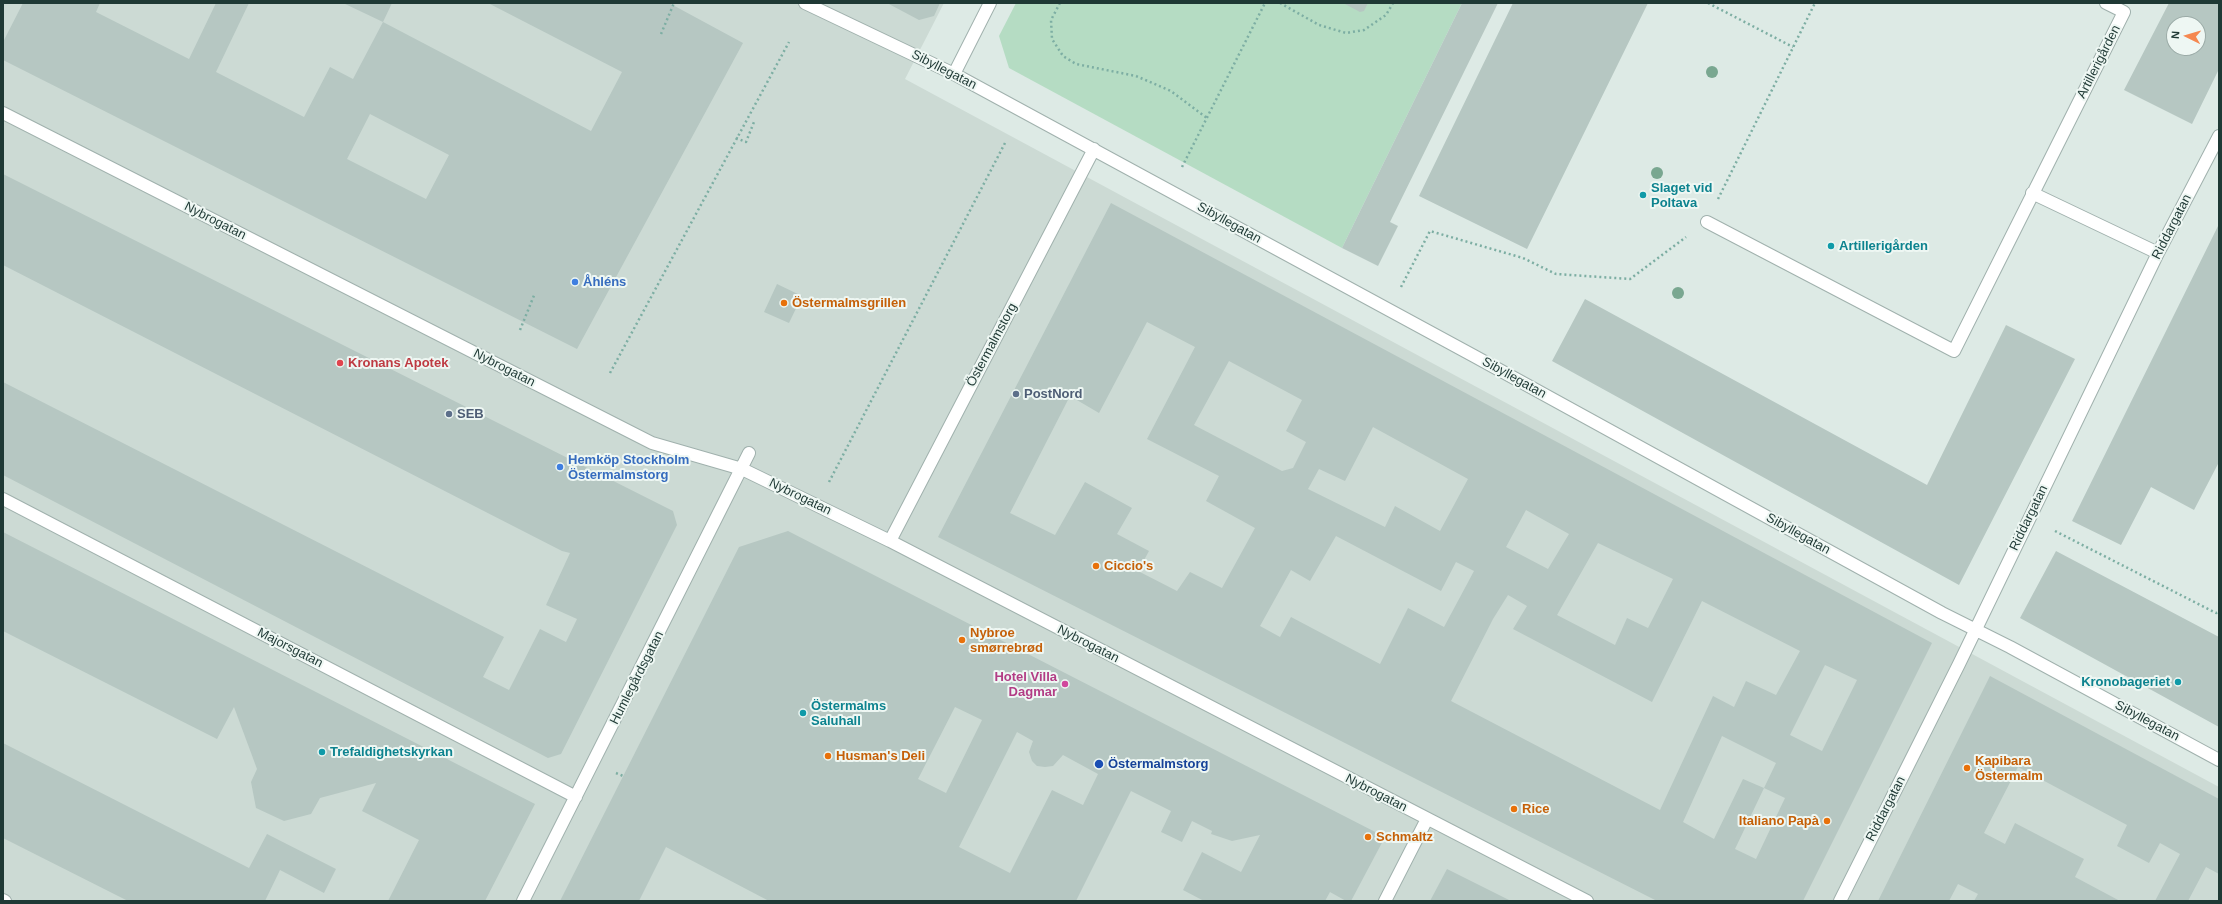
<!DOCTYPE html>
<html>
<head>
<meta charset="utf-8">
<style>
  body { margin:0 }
  #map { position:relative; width:2222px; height:904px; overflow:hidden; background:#ddeae5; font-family:Arial,sans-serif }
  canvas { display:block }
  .frame { position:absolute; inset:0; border:4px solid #1f3935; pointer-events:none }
  .north { position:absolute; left:2166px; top:16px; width:40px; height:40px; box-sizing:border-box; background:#eef7f3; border:1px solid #9baba7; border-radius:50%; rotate:275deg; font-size:11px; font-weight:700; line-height:16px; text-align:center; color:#1f3935 }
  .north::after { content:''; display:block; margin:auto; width:14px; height:18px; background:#f58850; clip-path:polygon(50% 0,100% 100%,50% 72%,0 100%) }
</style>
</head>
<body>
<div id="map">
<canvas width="2222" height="904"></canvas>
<div class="frame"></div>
<div class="north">N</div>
</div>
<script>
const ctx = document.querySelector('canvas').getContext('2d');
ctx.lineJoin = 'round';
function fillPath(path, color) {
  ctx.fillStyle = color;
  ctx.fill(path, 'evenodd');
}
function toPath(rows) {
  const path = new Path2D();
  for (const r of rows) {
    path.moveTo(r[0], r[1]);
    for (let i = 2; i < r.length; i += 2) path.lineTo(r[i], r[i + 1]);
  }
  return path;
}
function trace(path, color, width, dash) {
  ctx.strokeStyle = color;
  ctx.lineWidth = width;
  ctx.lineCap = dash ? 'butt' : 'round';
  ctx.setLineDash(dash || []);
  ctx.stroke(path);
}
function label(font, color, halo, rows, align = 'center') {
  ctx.font = font + ' Arial,sans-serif';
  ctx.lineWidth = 4;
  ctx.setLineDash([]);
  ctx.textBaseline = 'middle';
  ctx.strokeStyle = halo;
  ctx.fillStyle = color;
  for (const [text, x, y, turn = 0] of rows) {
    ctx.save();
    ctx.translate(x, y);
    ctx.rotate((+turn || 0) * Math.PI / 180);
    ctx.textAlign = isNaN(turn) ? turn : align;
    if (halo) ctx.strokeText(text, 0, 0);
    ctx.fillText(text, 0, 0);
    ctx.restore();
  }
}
const built = toPath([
  [3,3,944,3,905,79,2219,787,2219,901,3,901]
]);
const green = toPath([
  [1016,3,1462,3,1342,248,1009,68,999,36]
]);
const building = toPath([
  [23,3,100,3,96,12,189,59,216,3,249,3,216,72,304,117,330,67,353,79,383,22,591,131,622,72,488,3,669,3,743,43,577,349,3,60,3,42],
  [370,114,449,155,426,199,347,159],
  [343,3,392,3,383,22],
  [887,3,940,3,934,16,919,20],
  [1343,3,1368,3,1364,11,1360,12],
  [1462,3,1498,3,1390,222,1398,226,1378,266,1342,248],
  [1513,3,1648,3,1527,249,1419,196],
  [2169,3,2219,3,2219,69,2192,124,2124,90],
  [2174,24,2198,24,2198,48,2174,48],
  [3,174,673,511,677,525,561,754,548,758,3,475,3,382,504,637,483,677,509,690,540,629,566,642,577,619,546,605,570,553,562,551,3,265],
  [1111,203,1932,643,1803,901,1657,901,938,537],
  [1147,322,1195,347,1147,439,1219,476,1206,501,1255,528,1222,588,1190,572,1177,591,1138,571,1149,551,1117,534,1132,508,1085,482,1055,535,1010,513,1070,396,1099,413],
  [1229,361,1302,400,1286,431,1306,442,1293,468,1282,471,1194,425],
  [1373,427,1468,479,1440,531,1395,506,1385,527,1308,489,1319,469,1345,481],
  [1526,510,1569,534,1548,569,1506,547],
  [1336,536,1441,591,1456,562,1474,571,1444,627,1408,608,1380,664,1291,617,1280,637,1260,626,1291,570,1310,581],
  [1598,543,1673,579,1648,628,1627,618,1615,645,1557,615],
  [1508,595,1527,606,1513,629,1652,702,1702,601,1800,651,1776,695,1746,681,1734,707,1713,696,1660,810,1451,701,1493,619],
  [1825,665,1857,680,1822,751,1790,735],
  [1722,736,1776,763,1764,788,1785,798,1756,859,1735,849,1764,788,1743,779,1714,839,1683,822],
  [2219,224,2219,462,2194,510,2151,487,2121,545,2072,521],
  [777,284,802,296,789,323,764,312],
  [1585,299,1927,485,2006,325,2075,359,1959,585,1552,361],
  [788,531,1385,837,1351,901,1346,901,1330,892,1325,901,1204,901,1183,890,1202,852,1241,872,1260,835,1232,841,1211,834,1212,831,1192,821,1182,842,1161,832,1171,811,1131,791,1076,901,769,901,666,847,639,901,560,901,739,547],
  [955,707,982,720,946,793,918,779],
  [1017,732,1033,741,1029,752,1032,761,1037,766,1045,767,1053,766,1063,755,1098,774,1083,805,1052,790,1010,873,959,847],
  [3,532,535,804,485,901,388,901,419,840,362,811,376,783,320,798,311,814,284,821,256,808,251,782,257,769,234,707,217,739,3,631],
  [2056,551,2219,637,2219,727,2020,618],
  [1990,676,2219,799,2219,874,2206,867,2188,901,2155,901,2180,854,2160,843,2149,863,2117,846,2127,825,2018,767,1984,833,2005,844,2015,823,2084,859,2075,877,2120,901,1974,901,1978,894,1958,884,1949,901,1878,901],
  [3,743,249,868,267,834,336,869,324,893,280,870,265,901,128,901,3,838],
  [1447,869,1511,901,1430,901]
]);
const path = toPath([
  [1060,3,1051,20,1052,39,1063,56,1076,64,1136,76,1171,91,1207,118],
  [1280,3,1319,25,1346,33,1364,30,1386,15,1393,3],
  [1708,3,1793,47],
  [661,34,674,3],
  [736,138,746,142,754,122],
  [1182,167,1265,3],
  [1718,199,1815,3],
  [1401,287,1430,231,1523,258,1556,274,1630,279,1686,237],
  [520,330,535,293],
  [610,373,789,42],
  [829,482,1005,143],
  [2055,531,2216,613,2219,612],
  [616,773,623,776]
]);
const minor = toPath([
  [805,3,954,74,1474,356,1942,613,2010,647,2219,760],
  [954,74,990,3],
  [3,113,652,443,742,469,890,541,1587,901],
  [2032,193,2158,253],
  [1707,222,1954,351,2124,12,2106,3],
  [3,499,576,797],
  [890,541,1094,149],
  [3,900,5,901],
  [523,901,749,453],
  [1385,901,1427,819],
  [1840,901,1959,664,2158,253,2219,136]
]);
const trees = [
  [1712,72],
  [1657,173],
  [1678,293]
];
const markers = [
  [1643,195,4,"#0f9aa8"],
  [1831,246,4,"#0f9aa8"],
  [575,282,4,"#3f7fe0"],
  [784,303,4,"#e8710a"],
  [340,363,4,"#e0444e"],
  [1016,394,4,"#5c6f8a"],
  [449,414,4,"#5c6f8a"],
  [560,467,4,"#3f7fe0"],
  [1096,566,4,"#e8710a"],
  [962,640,4,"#e8710a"],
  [2178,682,4,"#0f9aa8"],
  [1065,684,4,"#d1479c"],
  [803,713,4,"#0f9aa8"],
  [322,752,4,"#0f9aa8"],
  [828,756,4,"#e8710a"],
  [1099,764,5,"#1a4fb4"],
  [1967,768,4,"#e8710a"],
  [1514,809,4,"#e8710a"],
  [1827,821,4,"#e8710a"],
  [1368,837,4,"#e8710a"]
];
const streetNames = [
  ["Artillerigården",2099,62,-63],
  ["Sibyllegatan",944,70,27],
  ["Nybrogatan",215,221,27],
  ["Sibyllegatan",1229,223,29],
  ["Riddargatan",2172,227,-63],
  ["Östermalmstorg",992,345,-62],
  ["Nybrogatan",504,368,27],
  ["Sibyllegatan",1514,378,29],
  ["Nybrogatan",800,497,26],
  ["Riddargatan",2029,518,-64],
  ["Sibyllegatan",1798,534,29],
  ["Nybrogatan",1088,644,27],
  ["Majorsgatan",290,648,27],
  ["Humlegårdsgatan",637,678,-63],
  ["Sibyllegatan",2147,721,28],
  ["Nybrogatan",1376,793,27],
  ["Riddargatan",1886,809,-63]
];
const cultureNames = [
  ["Slaget vid",1651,188],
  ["Poltava",1651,203],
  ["Artillerigården",1839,246],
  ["Kronobageriet",2170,682,"right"],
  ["Östermalms",811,706],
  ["Saluhall",811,721],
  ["Trefaldighetskyrkan",330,752]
];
const shopNames = [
  ["Åhléns",583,282],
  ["Hemköp Stockholm",568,460],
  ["Östermalmstorg",568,475]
];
const foodNames = [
  ["Östermalmsgrillen",792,303],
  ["Ciccio's",1104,566],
  ["Nybroe",970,633],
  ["smørrebrød",970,648],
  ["Husman's Deli",836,756],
  ["Kapibara",1975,761],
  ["Östermalm",1975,776],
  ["Rice",1522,809],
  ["Italiano Papà",1819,821,"right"],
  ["Schmaltz",1376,837]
];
const healthNames = [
  ["Kronans Apotek",348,363]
];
const serviceNames = [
  ["PostNord",1024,394],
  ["SEB",457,414]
];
const hotelNames = [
  ["Hotel Villa",1057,677],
  ["Dagmar",1057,692]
];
const transitNames = [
  ["Östermalmstorg",1108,764]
];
fillPath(built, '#ccdad4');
fillPath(green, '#b5dcc3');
fillPath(building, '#b6c7c2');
trace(minor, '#a0b1ad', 14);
trace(path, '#7daea3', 2.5, [2, 3]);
trace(minor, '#fff', 12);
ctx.fillStyle = '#79a790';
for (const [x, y] of trees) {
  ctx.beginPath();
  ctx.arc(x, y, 6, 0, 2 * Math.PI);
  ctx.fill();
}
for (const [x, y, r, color] of markers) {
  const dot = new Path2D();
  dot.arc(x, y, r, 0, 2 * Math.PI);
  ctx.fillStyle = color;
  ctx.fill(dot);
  trace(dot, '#eef7f3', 1.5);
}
label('13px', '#1f3935', '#eef7f3', streetNames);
label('bold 13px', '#0d838f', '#eef7f3', cultureNames, 'left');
label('bold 13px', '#366cbe', '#eef7f3', shopNames, 'left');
label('bold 13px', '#c56008', '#eef7f3', foodNames, 'left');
label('bold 13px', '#be3a42', '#eef7f3', healthNames, 'left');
label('bold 13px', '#4e5e75', '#eef7f3', serviceNames, 'left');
label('bold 13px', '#b23c85', '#eef7f3', hotelNames, 'right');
label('bold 13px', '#164399', '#eef7f3', transitNames, 'left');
</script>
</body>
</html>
